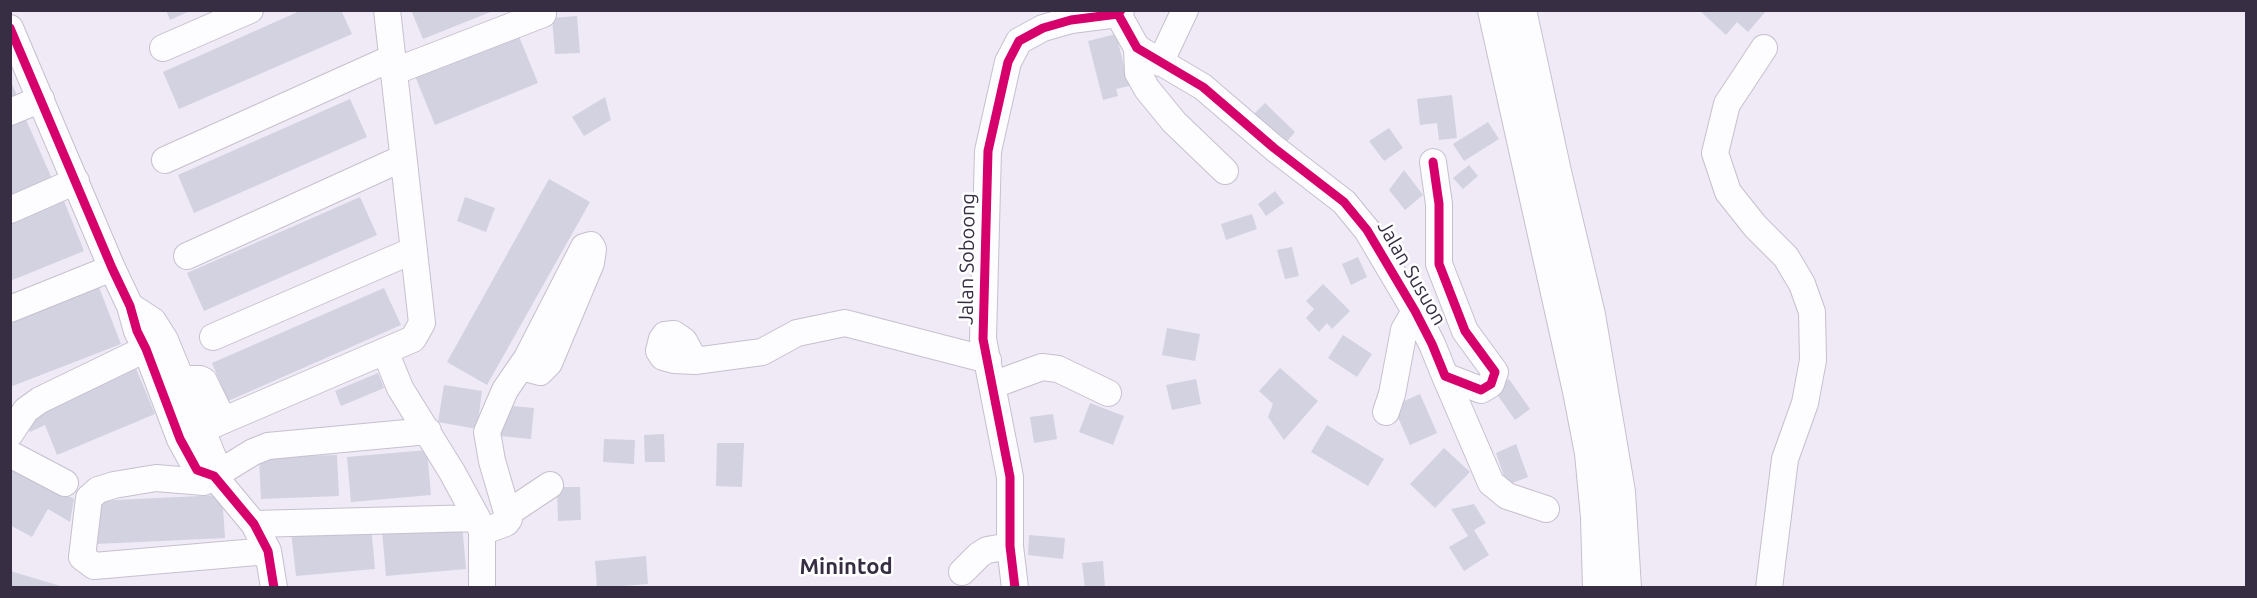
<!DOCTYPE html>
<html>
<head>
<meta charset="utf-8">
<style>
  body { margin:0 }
  #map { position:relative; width:2257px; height:598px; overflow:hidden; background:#efeaf6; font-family:Ubuntu,sans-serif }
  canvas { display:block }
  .frame { position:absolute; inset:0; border:12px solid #372e43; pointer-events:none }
</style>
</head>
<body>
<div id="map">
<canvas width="2257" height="598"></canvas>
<div class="frame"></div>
</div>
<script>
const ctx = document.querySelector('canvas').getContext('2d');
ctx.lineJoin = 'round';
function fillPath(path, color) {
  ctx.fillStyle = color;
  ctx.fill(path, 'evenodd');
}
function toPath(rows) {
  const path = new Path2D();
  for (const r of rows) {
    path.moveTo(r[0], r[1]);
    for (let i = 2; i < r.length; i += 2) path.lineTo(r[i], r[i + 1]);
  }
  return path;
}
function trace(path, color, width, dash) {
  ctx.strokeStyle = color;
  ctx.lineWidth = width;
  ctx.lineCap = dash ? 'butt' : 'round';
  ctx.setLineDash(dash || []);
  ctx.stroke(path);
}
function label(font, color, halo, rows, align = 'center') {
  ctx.font = font + ' Ubuntu,sans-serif';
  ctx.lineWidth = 5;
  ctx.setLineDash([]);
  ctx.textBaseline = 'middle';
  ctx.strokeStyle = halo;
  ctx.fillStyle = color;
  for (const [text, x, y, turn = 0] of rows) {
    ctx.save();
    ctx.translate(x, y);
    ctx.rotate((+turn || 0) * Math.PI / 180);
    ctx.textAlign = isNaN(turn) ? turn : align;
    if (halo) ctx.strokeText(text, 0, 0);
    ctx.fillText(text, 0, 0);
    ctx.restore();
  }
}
const building = toPath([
  [166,10,192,10,170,20],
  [302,10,341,10,352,34,179,109,163,72],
  [411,10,493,10,493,11,423,39],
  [1699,10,1767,10,1748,32,1737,22,1726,35],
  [577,16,580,53,555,54,552,18],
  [518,34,538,83,435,125,415,76],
  [1116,34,1129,86,1116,89,1118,96,1103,100,1088,41],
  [10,80,18,97,10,100],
  [1452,95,1457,138,1439,140,1437,123,1420,125,1417,99],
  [605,97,611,120,584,136,572,117],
  [350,99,367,137,194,213,178,175],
  [1265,103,1295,132,1283,146,1252,116],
  [24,115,53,181,10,199,10,121],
  [1488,122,1499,139,1464,161,1453,144],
  [1389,128,1403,148,1384,161,1369,141],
  [1469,165,1478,176,1463,189,1453,178],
  [1404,170,1423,195,1405,210,1389,190],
  [549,179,590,202,487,385,447,362],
  [1275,191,1284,203,1266,216,1258,204],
  [360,197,377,235,204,311,187,273],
  [465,197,495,208,486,232,457,221],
  [64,201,84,251,10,281,10,222],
  [1252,214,1257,229,1226,240,1221,224],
  [1292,247,1299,276,1285,279,1277,250],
  [1358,257,1367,277,1351,285,1342,264],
  [95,277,121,344,10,387,10,310],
  [1323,284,1350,311,1332,329,1327,323,1319,332,1306,318,1314,309,1306,301],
  [384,288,401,325,228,401,212,363],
  [1167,328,1200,334,1195,361,1162,355],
  [1343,335,1372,354,1357,377,1328,358],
  [135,366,155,414,57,455,45,425,30,432,23,416],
  [1280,368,1318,401,1284,440,1268,417,1273,404,1259,391],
  [378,373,384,388,341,406,335,391],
  [1196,379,1201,404,1172,410,1166,385],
  [1509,379,1530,409,1515,420,1494,390],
  [444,385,482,391,477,429,438,422],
  [1420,394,1437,433,1410,445,1393,406],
  [1090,403,1124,416,1113,445,1079,432],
  [502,405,534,408,531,439,500,436],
  [1053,414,1057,439,1034,443,1030,417],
  [1327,425,1384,459,1368,486,1311,452],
  [664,434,665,462,645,462,644,435],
  [604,439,635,440,634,464,603,462],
  [717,443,744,443,742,487,716,486],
  [1516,444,1528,477,1507,485,1496,453],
  [1444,448,1470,472,1435,508,1410,484],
  [427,450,431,495,351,502,347,457],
  [337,455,339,496,261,499,259,457],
  [10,462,74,499,70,522,48,509,32,537,10,525],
  [557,487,580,487,581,520,558,521],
  [222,495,225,538,96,544,94,501],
  [1474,504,1486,523,1474,530,1489,555,1464,571,1449,547,1468,536,1451,509],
  [462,524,466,569,386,576,382,530],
  [371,525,375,569,296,576,291,531],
  [1029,535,1065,538,1063,559,1028,555],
  [646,556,648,584,597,588,595,561],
  [1103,561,1105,588,1085,588,1082,563],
  [10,571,64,587,64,588,10,588]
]);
const minor = toPath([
  [1118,14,1137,48,1203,87,1274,148,1344,202,1367,230,1415,311,1432,344,1445,376,1481,390,1491,384,1495,372,1465,331,1439,264,1439,204,1433,162],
  [10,28,112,268,130,306,137,331,146,349,180,439,197,470,214,476,254,524,268,551,274,588],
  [163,48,250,10],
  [1137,48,1138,73,1147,89,1174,122,1225,171],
  [1764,48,1727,104,1715,153,1728,192,1755,226,1786,257,1802,284,1812,312,1813,360,1805,403,1785,459,1769,588],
  [1160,63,1185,10],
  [393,72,543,14],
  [10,112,41,99],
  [165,160,392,58],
  [10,210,76,181],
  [187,256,403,158],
  [130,306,153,321,165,340,213,457,214,476],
  [10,309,112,268],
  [213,337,414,250],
  [385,351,400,388,452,472,477,518,482,532,482,588],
  [695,361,684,341,674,334,665,335,662,339,659,351,663,357,674,360,695,361,762,352,797,333,845,323,988,360],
  [1445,376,1491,483,1507,496,1546,509],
  [169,385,181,379,200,379,204,381,223,420],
  [993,385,1042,367,1058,369,1108,393],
  [1386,412,1392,394,1404,330,1415,311],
  [10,434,26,410,40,400,162,341],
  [180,439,413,339,422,323,387,10],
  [10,454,65,483],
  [508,513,550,485],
  [254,524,477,518],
  [482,532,506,523,509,519,492,461,487,432,505,390,527,358,584,247,591,245,593,249,591,263,549,363,540,372,529,369,527,358],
  [268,551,94,566,82,557,89,498,98,490,114,485,156,478,204,482,253,452,268,446,428,431],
  [962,572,979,555,987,550,1010,546],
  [1015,588,1010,546,1010,477,983,339,988,151,1008,62,1019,41,1043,28,1071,20,1118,14,1121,10]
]);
const major = toPath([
  [1494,10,1579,391,1591,453,1597,517,1599,588],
  [1520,10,1555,172,1589,315,1619,492,1625,588]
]);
const cycleway = toPath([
  [1118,14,1137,48,1203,87,1274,148,1344,202,1367,230,1415,311,1432,344,1445,376,1481,390,1491,384,1495,372,1465,331,1439,264,1439,204,1433,162],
  [10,28,112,268,130,306,137,331,146,349,180,439,197,470,214,476,254,524,268,551,274,588],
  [1015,588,1010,546,1010,477,983,339,988,151,1008,62,1019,41,1043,28,1071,20,1118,14,1121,10]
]);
const streetNames = [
  ["Jalan Soboong",967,259,-89],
  ["Jalan Susuon",1412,273,60]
];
const quarterNames = [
  ["Minintod",846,567]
];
fillPath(building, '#d3d2e1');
trace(minor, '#c6c0ce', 28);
trace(major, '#c6c0ce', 34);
trace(minor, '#fdfcfe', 26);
trace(major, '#fdfcfe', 32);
trace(cycleway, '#d6006c', 9);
label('20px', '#372e43', '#fff', streetNames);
label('bold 22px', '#372e43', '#fff', quarterNames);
</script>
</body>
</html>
